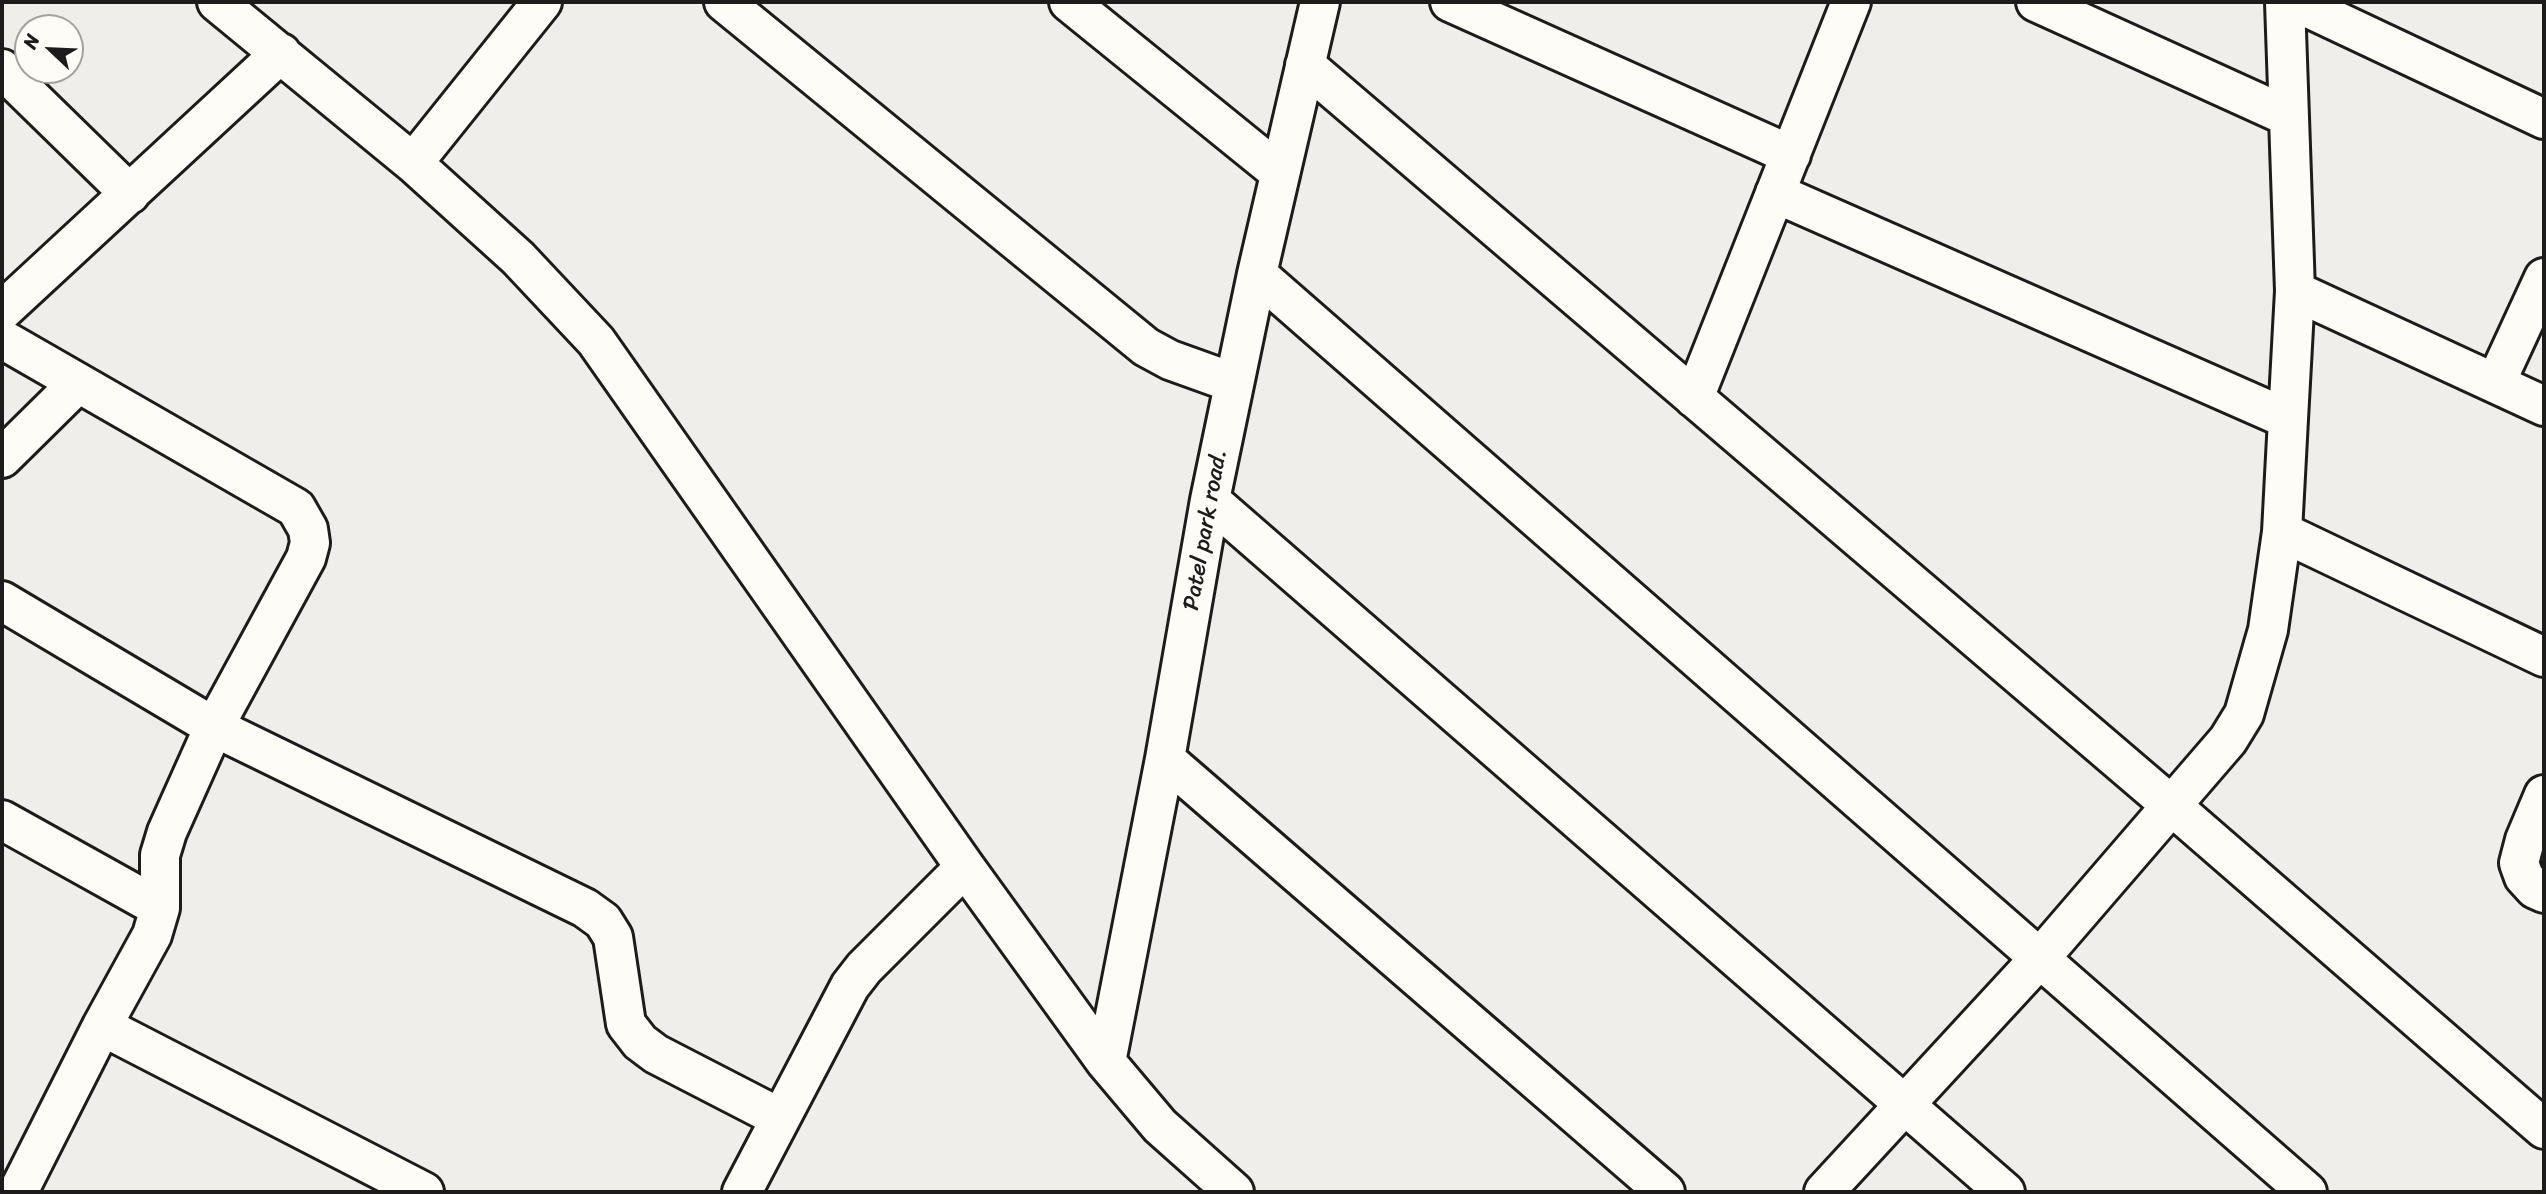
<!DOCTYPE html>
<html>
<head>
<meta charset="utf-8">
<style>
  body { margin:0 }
  #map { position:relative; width:2546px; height:1194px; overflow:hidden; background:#f0eeea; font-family:Sriracha,sans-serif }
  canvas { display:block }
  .frame { position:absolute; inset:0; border:4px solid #1c1c1c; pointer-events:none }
  .north { position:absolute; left:14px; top:14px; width:70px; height:70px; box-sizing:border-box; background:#fdfcf7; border:2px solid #a3a29f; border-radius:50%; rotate:293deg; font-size:19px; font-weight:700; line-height:28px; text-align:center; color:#1c1c1c }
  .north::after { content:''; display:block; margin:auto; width:24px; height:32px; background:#1c1c1c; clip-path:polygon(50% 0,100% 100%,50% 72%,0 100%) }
</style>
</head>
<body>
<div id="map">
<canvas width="2546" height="1194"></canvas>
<div class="frame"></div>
<div class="north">N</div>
</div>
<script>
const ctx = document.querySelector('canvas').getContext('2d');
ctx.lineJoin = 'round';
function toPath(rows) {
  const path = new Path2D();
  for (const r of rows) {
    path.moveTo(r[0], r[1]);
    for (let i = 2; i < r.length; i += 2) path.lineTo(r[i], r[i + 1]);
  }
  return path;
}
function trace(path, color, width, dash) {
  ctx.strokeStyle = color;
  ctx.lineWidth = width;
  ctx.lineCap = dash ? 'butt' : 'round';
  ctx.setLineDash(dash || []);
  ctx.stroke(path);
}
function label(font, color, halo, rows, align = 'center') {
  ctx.font = font + ' Sriracha,sans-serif';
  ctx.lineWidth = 7;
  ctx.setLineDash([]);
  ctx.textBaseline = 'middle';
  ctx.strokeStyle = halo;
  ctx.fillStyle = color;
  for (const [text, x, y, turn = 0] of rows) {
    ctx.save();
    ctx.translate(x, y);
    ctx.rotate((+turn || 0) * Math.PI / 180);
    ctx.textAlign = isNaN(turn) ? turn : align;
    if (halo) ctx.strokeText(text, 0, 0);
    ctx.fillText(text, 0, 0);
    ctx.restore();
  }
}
const minor = toPath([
  [217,2,413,163,518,258,596,341,965,867,1106,1062,1160,1126,1234,1192],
  [724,2,1146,347,1170,360,1234,383],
  [1069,2,1280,173],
  [1450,2,1791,155],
  [2036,2,2287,116],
  [2296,2,2544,119],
  [1305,65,2172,806,2544,1129],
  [2,69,130,194],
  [413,163,542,2],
  [1775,193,2288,419],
  [1257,274,2307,1192],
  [2295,291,2544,406],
  [2,311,281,53],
  [2,339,296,508,308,529,310,543,306,558,214,727,167,832,160,855,160,908,152,935,102,1026,18,1192],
  [2496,382,2544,278],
  [1694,398,1851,2],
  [2,458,78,383],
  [1210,500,2005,1192],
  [2282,532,2544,657],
  [2,601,214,727,585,908,603,921,613,937,626,1024,640,1042,656,1054,780,1118],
  [1165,759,1665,1192],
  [2544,795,2525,840,2519,863,2524,877,2535,889,2544,893],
  [2,820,160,908],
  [102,1026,424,1192],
  [1106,1062,1165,759,1210,500,1257,274,1320,2],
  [742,1192,850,986,864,968,965,867],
  [1824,1192,2040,958,2228,740,2244,714,2268,630,2282,532,2288,419,2295,291,2285,2]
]);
const streetNames = [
  ["Patel park road.",1206,530,-80]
];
trace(minor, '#1c1c1c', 44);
trace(minor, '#fdfcf7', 38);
label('23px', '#1c1c1c', '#fdfcf7', streetNames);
</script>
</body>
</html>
